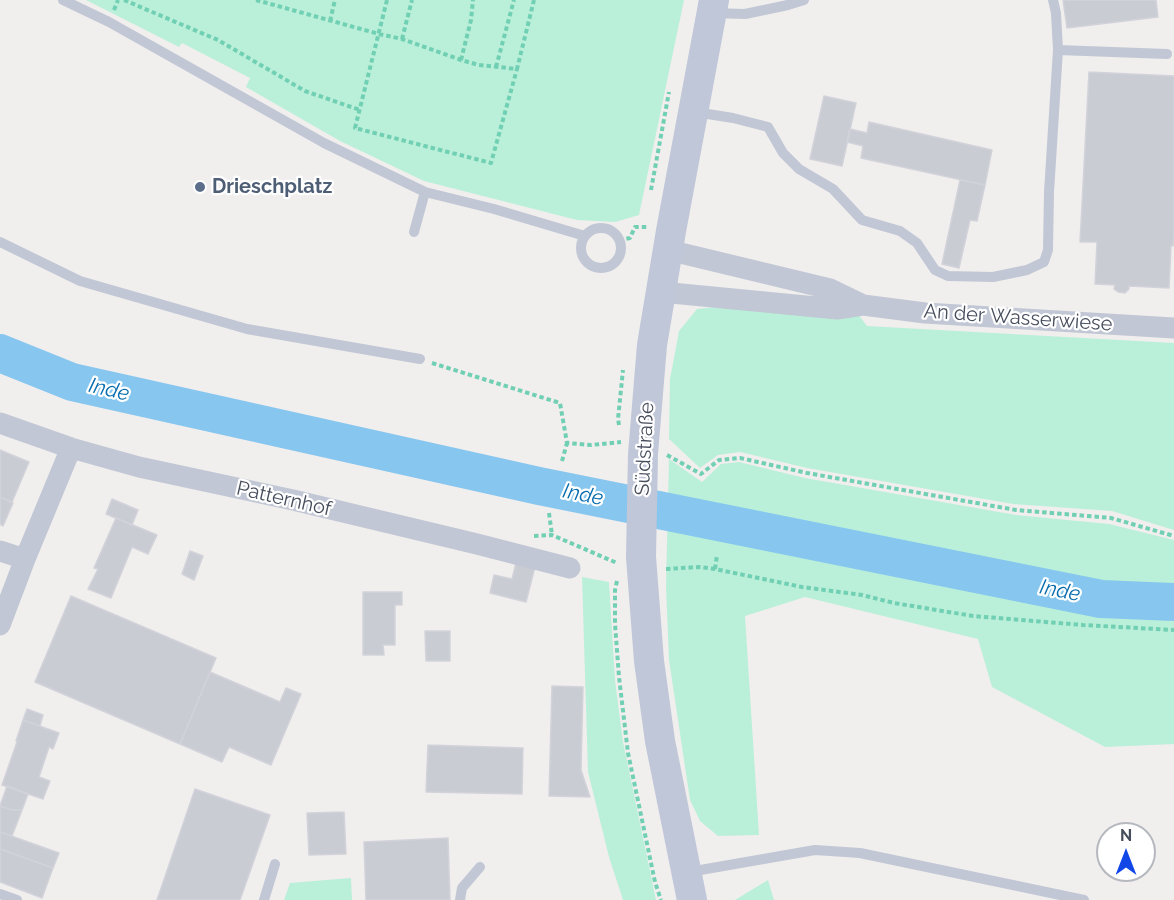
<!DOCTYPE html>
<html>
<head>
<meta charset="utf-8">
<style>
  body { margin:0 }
  #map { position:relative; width:1174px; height:900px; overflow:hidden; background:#f1eeee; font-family:Raleway,sans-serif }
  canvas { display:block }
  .north { position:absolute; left:1096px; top:822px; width:60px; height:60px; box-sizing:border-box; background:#fff; border:2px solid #b5b8be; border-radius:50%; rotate:0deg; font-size:16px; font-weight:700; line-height:24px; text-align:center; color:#464d5c }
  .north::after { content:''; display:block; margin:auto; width:21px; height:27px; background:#1247e7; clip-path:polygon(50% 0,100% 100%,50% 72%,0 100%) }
</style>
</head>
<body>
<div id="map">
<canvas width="1174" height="900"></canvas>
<div class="north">N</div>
</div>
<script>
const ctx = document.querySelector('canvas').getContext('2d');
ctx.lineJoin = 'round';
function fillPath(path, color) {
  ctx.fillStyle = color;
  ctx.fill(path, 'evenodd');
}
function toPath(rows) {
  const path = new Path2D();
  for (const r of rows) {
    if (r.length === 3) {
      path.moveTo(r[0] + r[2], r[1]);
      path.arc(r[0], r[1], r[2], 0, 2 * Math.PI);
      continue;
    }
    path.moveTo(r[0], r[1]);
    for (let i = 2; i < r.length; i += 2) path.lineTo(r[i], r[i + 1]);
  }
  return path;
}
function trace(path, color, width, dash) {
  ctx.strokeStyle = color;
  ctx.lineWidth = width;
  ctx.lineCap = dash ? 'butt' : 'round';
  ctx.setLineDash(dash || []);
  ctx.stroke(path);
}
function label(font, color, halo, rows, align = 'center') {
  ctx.font = font + ' Raleway,sans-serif';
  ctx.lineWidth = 4.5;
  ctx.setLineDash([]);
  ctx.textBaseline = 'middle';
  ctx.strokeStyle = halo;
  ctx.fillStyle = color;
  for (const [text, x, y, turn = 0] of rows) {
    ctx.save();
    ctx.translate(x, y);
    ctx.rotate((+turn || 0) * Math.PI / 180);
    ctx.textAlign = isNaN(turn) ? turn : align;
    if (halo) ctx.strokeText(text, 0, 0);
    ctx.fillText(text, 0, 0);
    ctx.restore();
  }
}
const green = toPath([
  [86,0,684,0,639,215,615,222,577,220,424,181,340,141,246,87,250,78,182,43,179,47],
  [726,306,858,314,867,326,1174,343,1174,530,1112,511,1013,504,807,468,740,452,718,455,700,468,669,439,670,379,679,331,697,309],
  [669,459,702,482,721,464,739,462,805,478,1016,515,1109,524,1174,540,1174,744,1105,747,992,687,978,639,805,597,745,616,759,835,718,836,700,821,690,800,669,660,666,586],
  [582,577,609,582,615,680,623,742,656,900,623,900,609,857,588,772],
  [351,878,352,900,284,900,290,883],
  [768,880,774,900,735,900]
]);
const river = toPath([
  [0,353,72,382,539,486,1101,599,1174,602]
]);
const building = toPath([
  [1063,0,1156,0,1158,17,1067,28,1063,0],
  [1089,72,1174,76,1174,233,1173,246,1171,246,1169,288,1129,286,1129,289,1125,293,1118,292,1114,289,1115,285,1095,284,1097,242,1080,242,1089,72],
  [824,96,856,103,842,166,810,159,824,96],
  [869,122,992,150,985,185,861,158,863,146,847,142,850,129,867,133,869,122],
  [960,180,985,185,977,221,970,220,959,268,942,264,960,180],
  [0,450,29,462,12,502,0,497,0,450],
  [0,497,13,503,3,526,0,524,0,497],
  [112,499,138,510,132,525,106,514,112,499],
  [116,518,157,535,148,554,132,547,111,598,88,589,98,569,94,568,116,518],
  [190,551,203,556,194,580,182,574,190,551],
  [516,563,535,567,526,602,490,593,494,575,512,579,516,563],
  [363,592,402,592,402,605,395,605,395,645,383,645,384,655,363,655,363,592],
  [71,596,216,658,180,744,35,682,71,596],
  [425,631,450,631,450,661,426,661,425,631],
  [210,672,280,702,286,688,301,694,271,765,229,747,222,762,180,744,210,672],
  [552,686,583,687,581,770,590,797,549,796,552,686],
  [27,709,43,715,40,726,23,720,27,709],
  [23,720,59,733,53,749,49,747,39,777,50,781,43,799,2,785,17,742,16,741,23,720],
  [428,745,523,748,522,794,426,792,428,745],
  [7,786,28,794,22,810,12,810,0,806,7,786],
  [195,789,270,815,240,900,157,900,195,789],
  [0,806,12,810,22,810,12,836,0,832,0,806],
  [344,812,346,854,309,855,307,813,344,812],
  [0,832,59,853,53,868,0,849,0,832],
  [448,838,450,900,366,900,364,842,448,838],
  [0,849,53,868,42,898,0,882,0,849]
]);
const path = toPath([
  [124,0,218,40,305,91,360,110],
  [256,0,379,34,402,39,461,60,479,65,517,69,534,0],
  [387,0,355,128,491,163,517,69],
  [114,10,118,0],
  [330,21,335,0],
  [402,39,412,0],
  [461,60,471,20,473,0],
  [496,67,514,0],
  [651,190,669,92],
  [619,240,630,238,635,227,647,227],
  [432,363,560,403,567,443,591,445,621,442],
  [619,425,618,419,623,370],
  [667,455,701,474,719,460,740,458,807,473,1016,510,1111,518,1174,536],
  [562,461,567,443],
  [549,513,552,535],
  [534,536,552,535,617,563],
  [666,569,699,567,715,569,802,587,862,595,894,603,973,616,1083,625,1174,630],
  [715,569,717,555],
  [617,581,615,590,615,624,619,677,628,753,655,882,661,900]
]);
const service = toPath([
  [63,0,109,22,324,143,425,192,494,209,585,236],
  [712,13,745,14,788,5,804,0],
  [1058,50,1167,54],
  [695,112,733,118,768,127,783,153,799,169,833,189,862,220,900,231,917,243,935,270,948,276,993,277,1027,270,1044,262,1048,250,1049,192,1058,50,1056,13,1053,0],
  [601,248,20],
  [414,232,425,192],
  [0,242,80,281,247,329,420,359],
  [689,872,815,850,860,853,1084,900],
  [0,894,17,900],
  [264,900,275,864],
  [460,900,462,888,480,867]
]);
const minor = toPath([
  [668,250,830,289,863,305],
  [661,292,837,309,863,305,925,313,1174,328],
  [0,423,71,448,139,467,293,500,477,544,570,568],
  [0,551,25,559],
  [0,625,25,559,71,448]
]);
const secondary = toPath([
  [692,900,660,741,649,661,641,557,643,454,652,345,671,231,714,0]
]);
const markers = [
  [200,187,6,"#5c6f8a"]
];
const serviceNames = [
  ["Drieschplatz",212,187]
];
const streetNames = [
  ["An der Wasserwiese",1018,318,4],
  ["Südstraße",645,449,-87],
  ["Patternhof",284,499,13]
];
const waterNames = [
  ["Inde",109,390,13],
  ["Inde",583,495,11],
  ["Inde",1060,591,11]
];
fillPath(green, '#baf0d9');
trace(river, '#86c6ef', 38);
fillPath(building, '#caccd4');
trace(building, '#d2d3da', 1.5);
trace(path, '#71d0b3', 4, [4.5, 3]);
trace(service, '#c1c7d4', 10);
trace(minor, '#c1c7d4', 21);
trace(secondary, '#c0c7d8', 30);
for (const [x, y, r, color] of markers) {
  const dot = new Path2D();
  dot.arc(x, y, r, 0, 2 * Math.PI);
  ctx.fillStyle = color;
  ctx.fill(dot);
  trace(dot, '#fff', 2);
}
label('bold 20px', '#4e5e75', '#fff', serviceNames, 'left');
label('20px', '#464d5c', '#fff', streetNames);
label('italic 21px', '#076cae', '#fff', waterNames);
</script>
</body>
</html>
